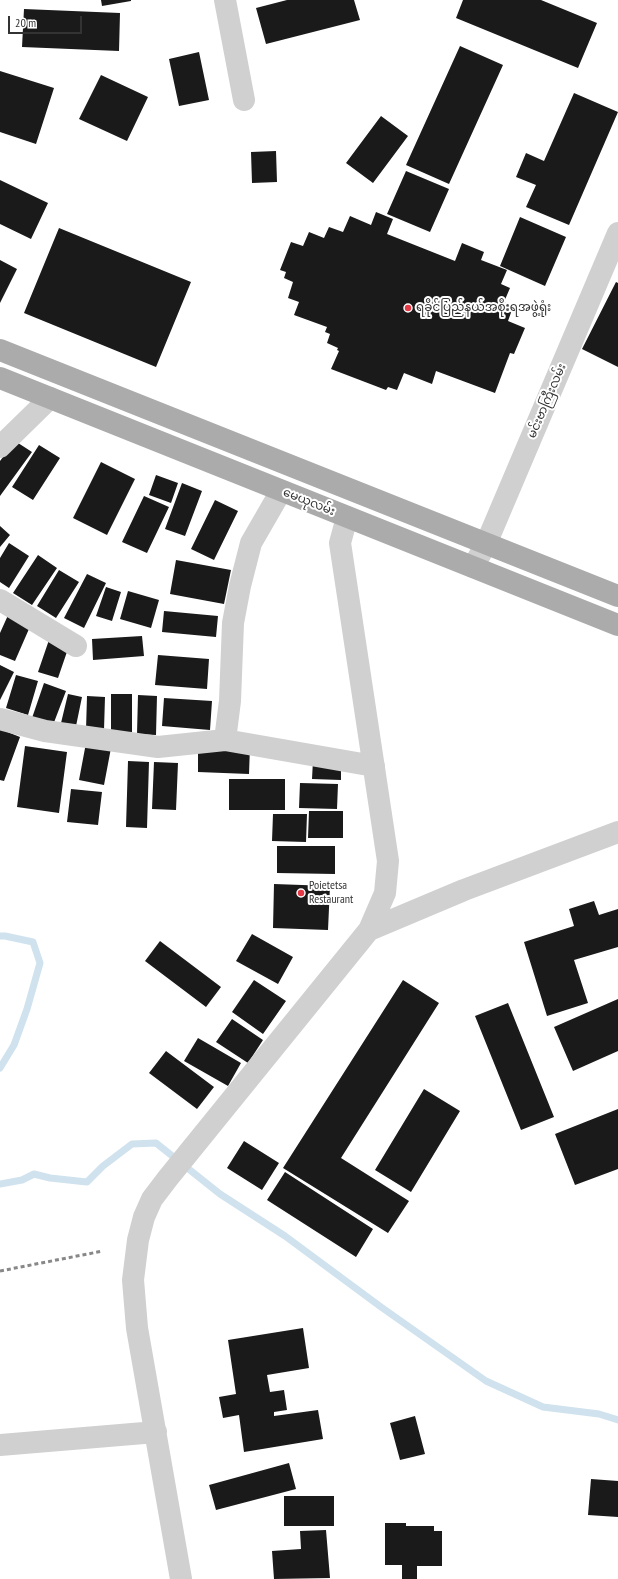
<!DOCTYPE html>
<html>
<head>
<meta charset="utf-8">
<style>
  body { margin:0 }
  #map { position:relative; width:618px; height:1579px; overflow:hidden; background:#fff; font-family:"PT Sans Narrow",sans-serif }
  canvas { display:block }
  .scale { position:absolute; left:8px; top:16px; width:74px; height:18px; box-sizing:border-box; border:2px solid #333; border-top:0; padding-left:5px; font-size:12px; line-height:14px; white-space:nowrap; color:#333; -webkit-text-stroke:3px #fff; paint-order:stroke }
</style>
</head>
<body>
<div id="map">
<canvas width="618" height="1579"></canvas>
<div class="scale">20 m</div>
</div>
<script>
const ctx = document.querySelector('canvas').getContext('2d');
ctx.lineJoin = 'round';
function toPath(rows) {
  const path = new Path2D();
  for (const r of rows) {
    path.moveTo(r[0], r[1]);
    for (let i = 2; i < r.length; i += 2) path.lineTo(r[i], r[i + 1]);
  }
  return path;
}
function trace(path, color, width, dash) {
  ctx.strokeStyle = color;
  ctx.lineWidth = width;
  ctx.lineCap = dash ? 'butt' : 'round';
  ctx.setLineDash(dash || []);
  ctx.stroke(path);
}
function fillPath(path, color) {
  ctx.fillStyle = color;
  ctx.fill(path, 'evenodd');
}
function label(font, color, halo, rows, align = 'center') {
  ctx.font = font + ' "PT Sans Narrow","Noto Sans Myanmar",sans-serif';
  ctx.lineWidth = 4;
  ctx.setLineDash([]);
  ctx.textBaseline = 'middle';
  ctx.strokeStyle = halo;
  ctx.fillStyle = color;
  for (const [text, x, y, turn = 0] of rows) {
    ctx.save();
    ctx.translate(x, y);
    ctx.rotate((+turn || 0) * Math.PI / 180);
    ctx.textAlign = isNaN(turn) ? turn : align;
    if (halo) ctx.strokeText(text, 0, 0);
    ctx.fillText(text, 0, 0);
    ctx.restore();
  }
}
const stream = toPath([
  [0,936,5,936,33,942,40,963,27,1009,14,1045,0,1068],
  [0,1184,22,1180,34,1174,50,1178,87,1182,103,1166,132,1144,156,1143,220,1194,285,1236,381,1307,486,1381,543,1407,599,1414,618,1420]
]);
const building = toPath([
  [101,0,131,0,131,1,102,6],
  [287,0,354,0,360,20,266,44,256,8],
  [463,0,541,0,597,23,578,68,456,18],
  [24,9,120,13,119,51,22,47],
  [460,46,503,65,449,184,406,165],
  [199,52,209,100,179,106,169,59],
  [0,71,54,88,36,144,0,132],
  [101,75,148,97,127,141,79,119],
  [574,93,618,112,569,225,526,207,536,185,516,177,526,153,544,161],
  [381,116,408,136,373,183,346,163],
  [276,151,277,182,252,183,251,152],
  [406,171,449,189,430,232,387,214],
  [0,180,48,203,31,239,0,224],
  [376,212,393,219,387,234,455,261,462,243,484,252,481,260,507,270,501,284,510,288,504,302,513,307,508,321,525,328,514,354,510,353,495,393,436,371,432,384,404,373,397,390,388,387,386,390,331,369,339,351,337,350,338,348,327,343,330,334,325,332,327,327,294,315,299,302,288,298,293,282,284,278,286,272,280,270,291,242,303,246,309,232,324,238,329,227,343,232,350,216,371,225],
  [520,217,566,237,545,286,500,266],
  [59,228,191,282,156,367,24,313],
  [0,260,17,269,0,303],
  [616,282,618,283,618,367,582,349],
  [15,441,32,452,0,496,0,461],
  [39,445,60,458,33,500,12,487],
  [101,462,135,479,107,535,73,518],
  [156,475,178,483,171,503,149,495],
  [182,483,202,491,185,536,165,529],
  [144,496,169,507,147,553,122,542],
  [215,500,238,511,214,560,191,549],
  [0,526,10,535,0,547],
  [9,543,29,556,9,588,0,582,0,558],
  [38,555,57,568,32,605,13,593],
  [176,560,231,570,224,604,170,594],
  [59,570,79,582,56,618,37,606],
  [87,574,106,583,84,628,64,618],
  [106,587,121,592,112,621,96,616],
  [128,591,159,600,151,628,120,619],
  [164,611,218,616,216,637,162,632],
  [9,613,32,622,15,661,0,655,0,633],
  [142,636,144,656,93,660,92,639],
  [50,637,70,643,58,678,38,672],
  [158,655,209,659,207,689,155,685],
  [0,665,14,672,0,700],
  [16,675,38,681,28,715,6,708],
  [44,683,66,691,53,725,32,718],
  [68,694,82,697,76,726,61,723],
  [111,694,132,694,132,732,111,732],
  [138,695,157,696,156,735,137,734],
  [87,696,105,697,104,730,86,730],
  [164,698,212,701,210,730,162,726],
  [0,729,20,737,4,781,0,780],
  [86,743,111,748,104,785,79,780],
  [198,745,250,746,249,774,198,772],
  [25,746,67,752,59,813,17,807],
  [313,760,341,761,341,780,312,779],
  [128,761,149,762,147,828,126,827],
  [154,762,178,763,176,810,152,809],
  [229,779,285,779,285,810,229,810],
  [300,783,338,784,337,809,299,808],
  [71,789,102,792,98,825,67,822],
  [309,811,343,811,343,838,308,838],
  [273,814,307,814,306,842,272,841],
  [277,846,335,846,335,874,277,873],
  [274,884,330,886,328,930,273,928],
  [594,901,599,915,618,909,618,947,574,960,588,1003,547,1016,524,942,574,926,569,909],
  [252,934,293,957,278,984,236,961],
  [160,941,221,987,206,1007,145,961],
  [254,980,286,1001,263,1034,232,1012],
  [403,980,439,1003,341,1158,409,1201,388,1233,283,1168],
  [618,999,618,1051,573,1071,554,1027],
  [508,1003,554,1117,521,1130,475,1016],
  [232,1019,263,1040,248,1063,216,1042],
  [198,1038,241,1063,228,1086,184,1061],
  [166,1051,214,1087,197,1109,149,1073],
  [424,1089,460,1111,411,1192,375,1170],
  [618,1109,618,1169,575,1185,555,1134],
  [244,1141,279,1163,262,1190,227,1168],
  [285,1172,373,1229,356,1257,267,1200],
  [303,1328,309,1368,267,1375,270,1392,284,1390,287,1410,274,1412,274,1416,318,1410,323,1439,244,1452,239,1415,223,1418,219,1397,236,1394,228,1340],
  [415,1416,425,1454,400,1460,390,1423],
  [289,1463,296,1489,216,1510,209,1485],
  [591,1479,618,1481,618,1517,588,1515],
  [284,1496,334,1496,334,1526,284,1526],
  [385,1523,406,1523,406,1526,434,1526,434,1531,442,1531,442,1566,417,1566,417,1579,402,1579,402,1565,385,1565],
  [326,1530,330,1578,274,1579,272,1551,301,1549,300,1531]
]);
const minor = toPath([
  [225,0,244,100],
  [0,447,50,398],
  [473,567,486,544,618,233],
  [0,600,76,646],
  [0,719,45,731,158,747,225,740,230,701,233,623,240,586,251,543,281,491],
  [225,740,374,766],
  [369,930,464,890,618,832],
  [0,1445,156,1432],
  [181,1579,137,1328,133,1280,138,1240,144,1217,152,1199,168,1178,369,930,385,893,388,861,340,543,347,517]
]);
const primary = toPath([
  [0,350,618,596],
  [0,378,618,625]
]);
const rail = toPath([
  [0,1271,103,1251]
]);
const markers = [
  [408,308,4,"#e63946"],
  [301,893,4,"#e63946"]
];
const poiNames = [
  ["ရခိုင်ပြည်နယ်အစိုးရအဖွဲ့ရုံး",416,308],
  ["Poietetsa",309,886],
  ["Restaurant",309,900]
];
const streetNames = [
  ["မင်းဗာကြီးလမ်း",547,401,-67],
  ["မေယုလမ်း",309,502,22]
];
trace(stream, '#cfe2ee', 7);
fillPath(building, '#1a1a1a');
trace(minor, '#d0d0d0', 22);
trace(primary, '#ababab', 22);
trace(rail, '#888', 3, [4, 3]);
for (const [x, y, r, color] of markers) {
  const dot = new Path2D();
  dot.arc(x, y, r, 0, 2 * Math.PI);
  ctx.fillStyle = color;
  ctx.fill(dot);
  trace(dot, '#fff', 1.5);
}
label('12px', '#333', '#fff', poiNames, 'left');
label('12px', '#333', '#fff', streetNames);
</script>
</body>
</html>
